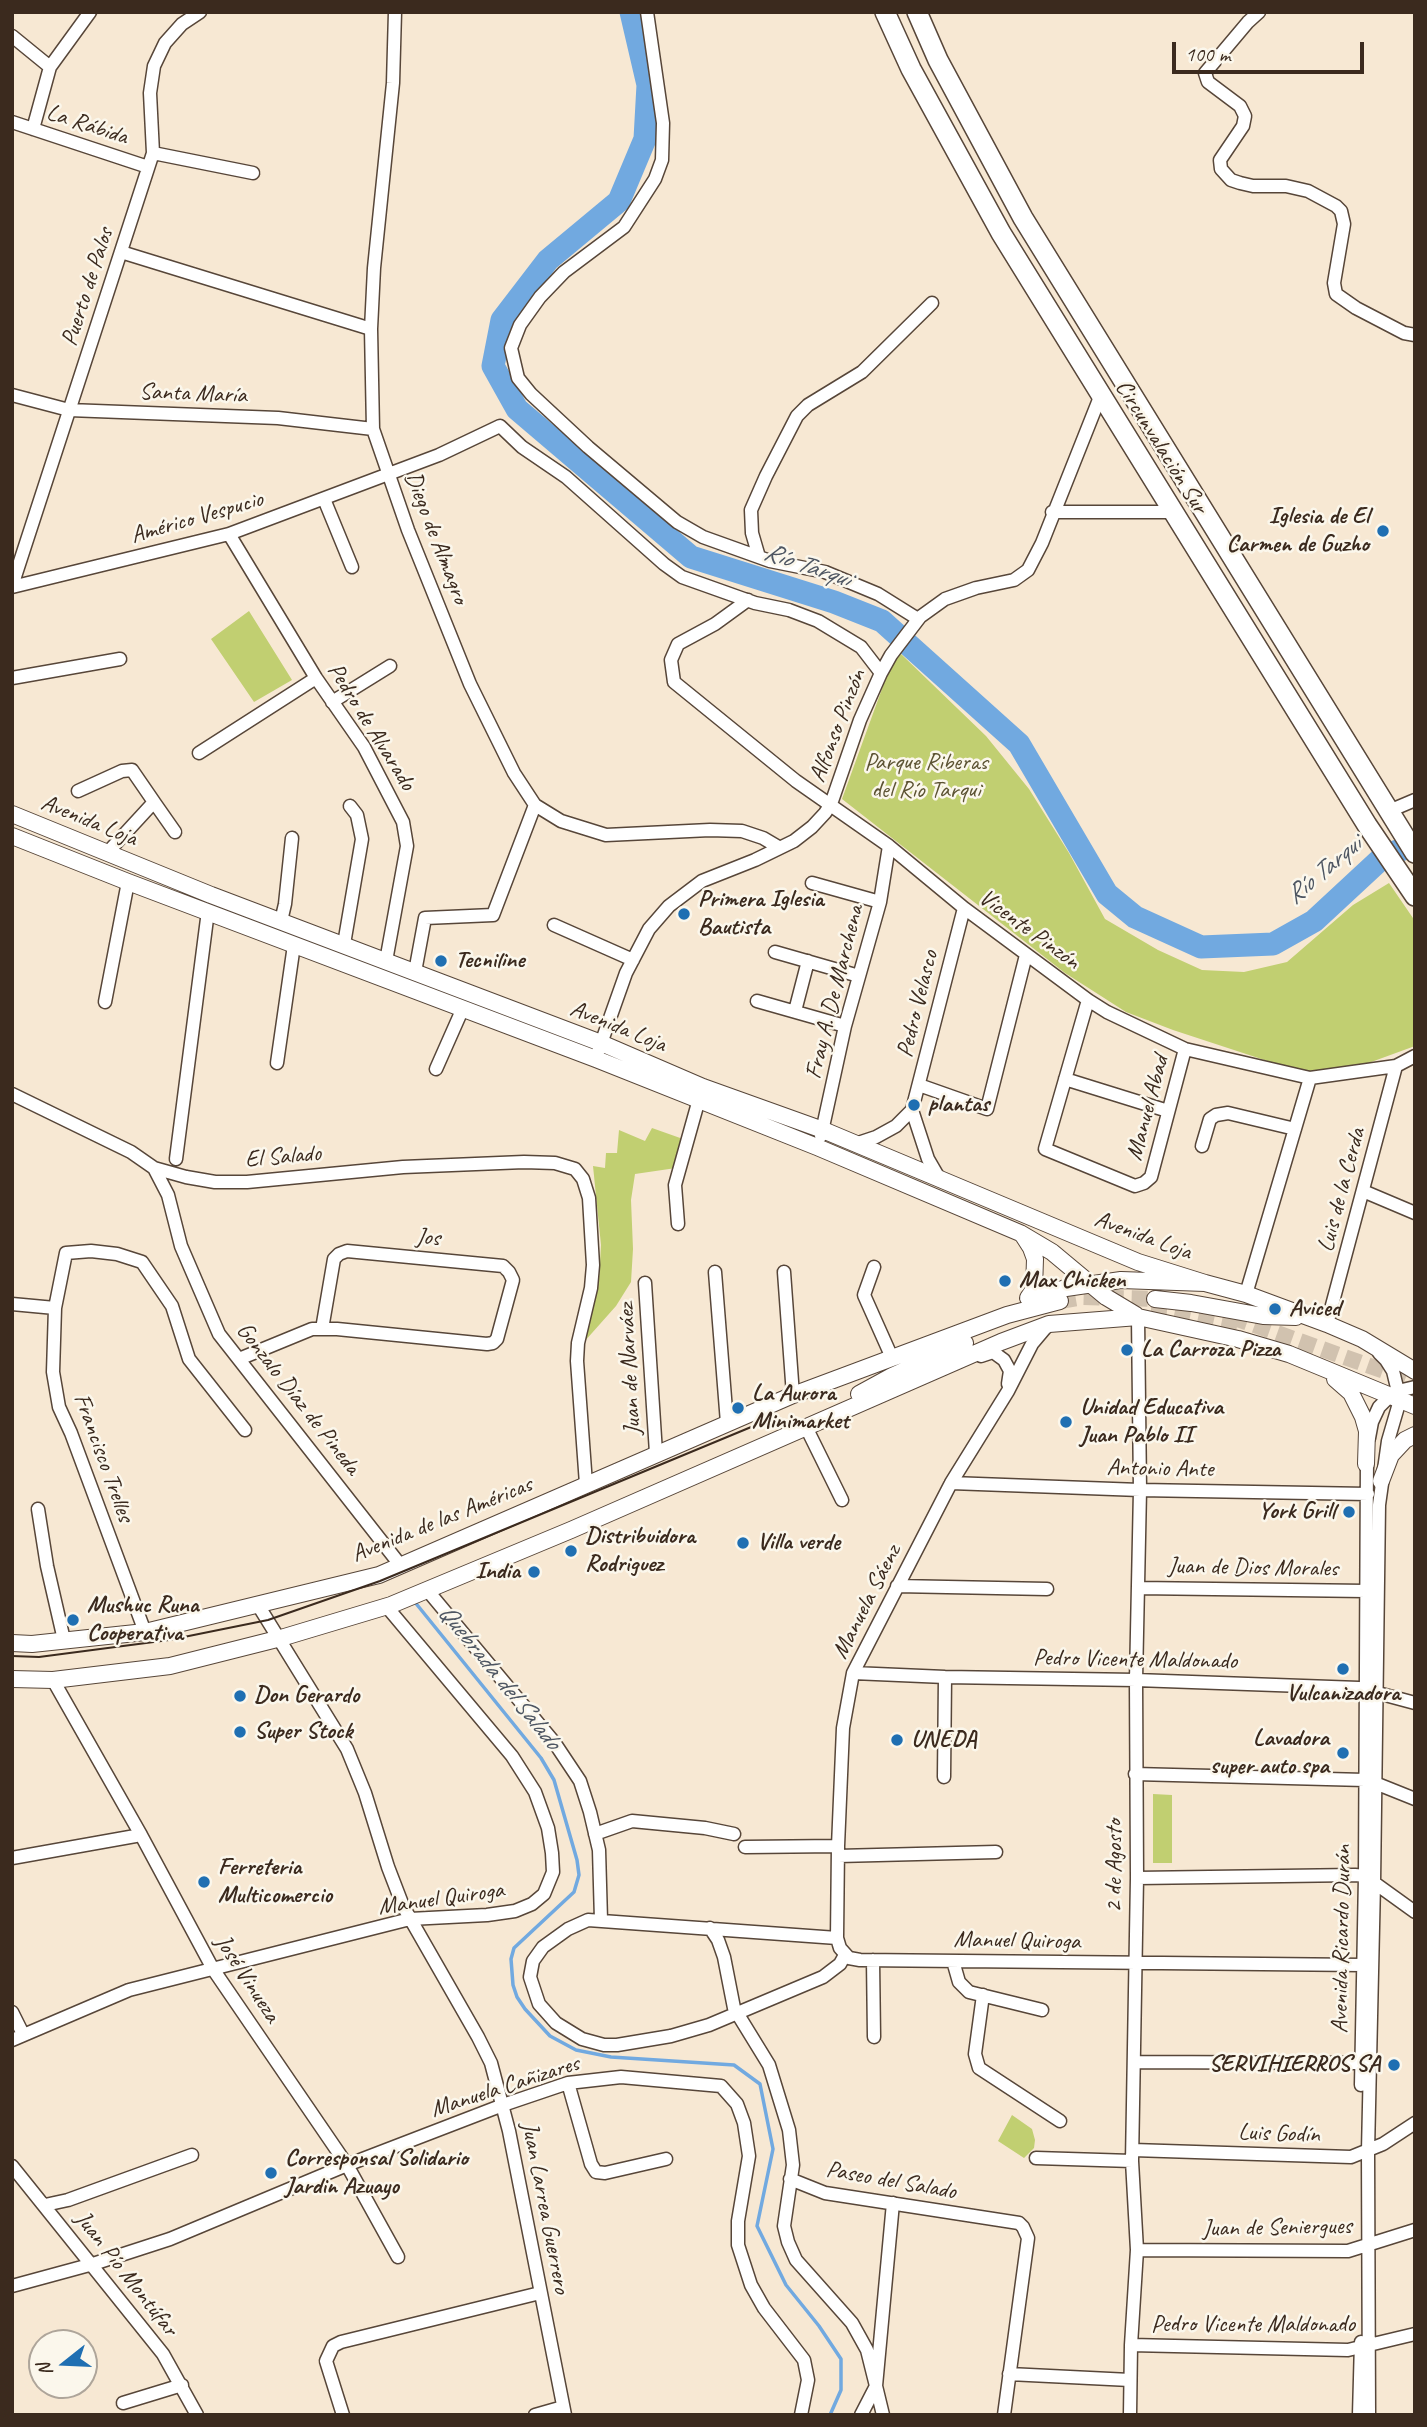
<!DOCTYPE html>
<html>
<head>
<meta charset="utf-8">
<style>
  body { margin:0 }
  #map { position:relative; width:1427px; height:2427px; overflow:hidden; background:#f7e8d3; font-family:Caveat,sans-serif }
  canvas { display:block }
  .frame { position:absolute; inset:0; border:14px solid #3b2a1e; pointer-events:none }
  .north { position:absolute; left:28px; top:2329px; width:70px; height:70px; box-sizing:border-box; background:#fbf7ec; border:2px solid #aea59a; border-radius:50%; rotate:252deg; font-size:19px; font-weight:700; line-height:28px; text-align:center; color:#3b2a1e }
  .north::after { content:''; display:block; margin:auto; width:24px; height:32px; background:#1f6fb2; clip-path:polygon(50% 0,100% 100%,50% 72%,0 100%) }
  .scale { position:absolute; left:1172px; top:42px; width:192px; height:32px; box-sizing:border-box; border:4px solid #3b2a1e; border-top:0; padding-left:9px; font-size:21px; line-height:24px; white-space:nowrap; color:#3b2a1e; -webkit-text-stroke:5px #fbf7ec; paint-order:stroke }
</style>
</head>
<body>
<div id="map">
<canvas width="1427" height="2427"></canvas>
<div class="frame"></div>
<div class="north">N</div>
<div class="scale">100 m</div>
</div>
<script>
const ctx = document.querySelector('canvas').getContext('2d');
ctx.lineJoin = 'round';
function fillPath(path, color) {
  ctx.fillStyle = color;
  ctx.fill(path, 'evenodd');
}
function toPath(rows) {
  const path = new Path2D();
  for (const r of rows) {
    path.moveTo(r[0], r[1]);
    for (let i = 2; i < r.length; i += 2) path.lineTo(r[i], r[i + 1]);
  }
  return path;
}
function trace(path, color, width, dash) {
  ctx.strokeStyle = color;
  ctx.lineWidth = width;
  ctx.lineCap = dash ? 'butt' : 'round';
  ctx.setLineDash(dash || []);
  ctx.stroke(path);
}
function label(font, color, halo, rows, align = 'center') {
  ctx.font = font + ' Caveat,sans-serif';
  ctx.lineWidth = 5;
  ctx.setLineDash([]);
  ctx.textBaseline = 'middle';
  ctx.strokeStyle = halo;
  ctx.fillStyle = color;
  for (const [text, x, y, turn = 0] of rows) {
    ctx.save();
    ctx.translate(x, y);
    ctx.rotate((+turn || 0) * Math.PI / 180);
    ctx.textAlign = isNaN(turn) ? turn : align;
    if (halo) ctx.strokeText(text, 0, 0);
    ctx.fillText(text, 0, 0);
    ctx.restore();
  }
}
const green = toPath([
  [249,611,292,680,254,702,211,639],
  [901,654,986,736,1029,789,1069,853,1105,919,1158,950,1202,970,1244,972,1287,962,1353,905,1389,883,1415,921,1415,1046,1363,1065,1301,1072,1173,1030,1126,1012,1065,973,842,799,891,664],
  [652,1128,683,1139,676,1168,635,1174,631,1200,633,1249,631,1282,616,1306,584,1342,599,1280,601,1245,593,1166,605,1168,606,1153,617,1153,619,1130,645,1141],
  [1153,1794,1172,1795,1172,1863,1153,1863],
  [1012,2115,1032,2129,1035,2140,1034,2148,1024,2158,998,2141]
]);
const stream = toPath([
  [414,1601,541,1758,554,1780,577,1860,579,1875,574,1892,514,1948,511,1959,513,1985,517,1997,525,2009,550,2036,576,2050,611,2057,734,2065,760,2084,773,2149,757,2226,786,2285,819,2326,841,2359,841,2390,830,2415]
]);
const river = toPath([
  [631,12,648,85,645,139,619,201,548,260,502,320,493,366,517,409,691,557,834,602,882,621,1019,744,1107,894,1135,917,1201,947,1273,944,1314,921,1383,857,1415,844]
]);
const majorTunnel = toPath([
  [1060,1301,1083,1297,1155,1299,1166,1302],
  [1151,1309,1167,1310,1242,1326],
  [1232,1317,1415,1382]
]);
const minor = toPath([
  [395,12,393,83,374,268,371,329,373,429,408,530,470,684,514,773,535,805,561,821,606,835,710,830,742,831,763,838,780,848],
  [647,12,663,123,662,160,655,179,624,227,564,272,540,297,520,325,511,348,518,378,531,394,588,447,677,522,703,537,770,561,825,572,878,594,918,619],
  [1259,12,1248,22,1205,73,1208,82,1240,106,1245,116,1243,126,1220,160,1221,169,1231,180,1240,183,1253,186,1286,186,1308,191,1336,206,1341,211,1344,224,1334,283,1336,294,1356,308,1404,333,1415,335],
  [12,36,50,67],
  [12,122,148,167],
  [33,129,50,67,90,12],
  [153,153,253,173],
  [121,252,371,329],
  [12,395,69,410,278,418,373,429],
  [324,499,352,567],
  [1052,512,1173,512],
  [229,534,316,678,364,747,403,822,407,846,386,961],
  [759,557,752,533,751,510,766,476,797,416,808,405,862,372,932,303],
  [12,586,153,153,150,93,154,66,165,43,182,24,200,12],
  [12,587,229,534,439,455,500,426,522,447,566,477,664,564,682,577,755,603,789,610,818,621,861,647,881,673],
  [748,600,715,624,678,644,671,660,674,682,796,781,889,846,964,908,1088,1000,1107,1012,1185,1049,1310,1078,1396,1066,1415,1056],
  [12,678,120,659],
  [332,702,390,666],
  [199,753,316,678],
  [78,791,122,771,132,770,154,802,108,852],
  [154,802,175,832],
  [1389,811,1415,800],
  [812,883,880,902],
  [281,921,285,904,292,838],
  [554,925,633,960],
  [344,944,362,839,357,815,350,806],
  [775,952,859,976],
  [415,972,425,918,493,915,535,805],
  [1088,1000,1045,1149,1135,1186,1144,1183,1151,1177,1185,1049],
  [757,1001,845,1026],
  [105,1002,128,882],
  [795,1011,808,961],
  [598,1052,626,973,649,929,669,906,702,881,755,860,794,841,812,827,825,813,831,804,860,720,881,673,891,655,920,617,945,599,976,588,1014,580,1028,570,1042,543,1100,397],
  [277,1063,294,945],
  [436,1069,463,1008],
  [1065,1079,1168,1111],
  [919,1085,987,1109,1026,955],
  [12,1094,131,1152,154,1168,186,1177,215,1182,247,1182,403,1167,524,1162,555,1163,575,1169,583,1179,589,1198,593,1265,591,1288,578,1343,577,1361,586,1484],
  [912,1110,928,1159,939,1178],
  [821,1136,845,1026,880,902,889,846],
  [855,1144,876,1137,896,1126,912,1110,964,908],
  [1202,1146,1210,1119,1216,1115,1228,1113,1295,1129],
  [176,1159,208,911],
  [154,1168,168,1195,181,1246,219,1334,401,1566],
  [1363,1191,1415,1213],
  [678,1224,675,1185,701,1092],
  [874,1267,864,1295,889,1351],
  [715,1272,727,1423],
  [784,1272,793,1395],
  [645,1283,656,1453],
  [1246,1294,1310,1078],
  [12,1304,55,1308],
  [1327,1324,1396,1066],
  [1048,1325,1032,1344,1008,1391,951,1483,853,1673,843,1728,838,1846,837,1938,840,1948,849,1958,860,1960,1363,1965],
  [981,1356,993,1352,1004,1360,1010,1371,1008,1384],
  [239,1359,312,1329,337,1329,487,1344,493,1343,497,1339,513,1280,509,1272,503,1266,347,1251,339,1254,334,1259,322,1329],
  [806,1427,842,1500],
  [1369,1438,1372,1422,1379,1407,1389,1397,1398,1391,1415,1387],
  [951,1483,1140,1490,1368,1494],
  [38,1509,47,1566,64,1640],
  [897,1586,1047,1589],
  [1138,1588,1366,1591],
  [428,1591,554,1742,580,1781,590,1812,599,1850,601,1920],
  [258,1605,347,1749,365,1793,388,1867,403,1906,478,2037,491,2063,509,2131,565,2415],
  [145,1632,71,1433,59,1407,53,1372,55,1308,66,1253,91,1251,117,1254,142,1262,172,1306,189,1359,245,1430],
  [853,1673,945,1677,1136,1680,1359,1688,1415,1703],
  [53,1680,141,1835,213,1969,347,2165,398,2257],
  [1135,1774,1365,1780],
  [944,1777,945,1677],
  [1375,1783,1415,1799],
  [595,1834,632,1821,705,1828,734,1834],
  [745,1847,838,1846],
  [838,1856,996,1852],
  [12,1858,141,1835],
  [1137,1878,1355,1875,1365,1876,1415,1912],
  [710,1928,718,1940,724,1957,734,2008,769,2065,789,2130,793,2165,784,2226,788,2242,796,2260,852,2323,867,2350,876,2386,861,2415],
  [837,1938,588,1920,568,1929,543,1947,533,1961,530,1977,539,2004,556,2023,582,2039,604,2045,617,2045,671,2036,709,2025,823,1977,840,1964,845,1955],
  [873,1960,874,2037],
  [953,1961,959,1982,969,1992,1042,2010],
  [983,1995,975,2054,979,2068,1060,2121],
  [12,2012,23,2034],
  [12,2040,129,1990,410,1919,487,1915,515,1911,532,1904,544,1894,553,1872,552,1853,548,1828,535,1792,512,1756,387,1607],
  [1134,2062,1361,2063],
  [568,2083,591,2164,596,2172,605,2173,666,2159],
  [1361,2085,1365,1876,1367,1456],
  [1133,2150,1351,2157,1383,2144,1415,2123],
  [1036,2158,1132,2161],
  [12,2166,163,2354,197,2415],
  [790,2179,825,2193,1019,2223,1023,2227,1028,2238,1004,2415],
  [45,2205,68,2200,192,2155],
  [1137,2250,1348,2251,1415,2230],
  [12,2286,93,2264,170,2239,347,2165,503,2105,568,2083,621,2077,721,2086,737,2104,744,2123,749,2156,738,2221,738,2245,751,2285,764,2308,804,2360,808,2380,801,2415],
  [1131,2345,1348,2350,1415,2334],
  [1009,2374,1130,2380],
  [123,2403,182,2385],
  [343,2415,326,2361,333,2346,341,2342,540,2293],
  [535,2415,563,2407],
  [883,2415,876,2386,893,2203],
  [1130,2415,1131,2345,1137,2250,1132,2161,1137,1878,1136,1680,1140,1490,1138,1317],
  [1359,2415,1361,2342],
  [1369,2415,1368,2151,1374,1883,1379,1505,1388,1441,1400,1400,1393,1371,1386,1360,1379,1353]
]);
const major = toPath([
  [12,814,211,895,601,1043,703,1087,823,1130,1138,1262,1205,1283],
  [12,836,128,882,596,1059,817,1147,1020,1233,1052,1252,1106,1297,1136,1315],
  [1022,1234,1031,1248,1035,1259,1034,1289,1028,1298],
  [1038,1296,1066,1288,1121,1280,1205,1283,1246,1294,1327,1324,1362,1339,1415,1371],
  [1155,1299,1191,1303,1263,1316,1296,1317],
  [1335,1379,1351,1393,1363,1417,1367,1431,1366,1464],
  [859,1394,892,1376,965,1343],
  [1381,1481,1391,1455,1405,1440,1415,1435],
  [12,1643,32,1644,145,1632,379,1575,793,1395,1007,1315,1060,1301],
  [12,1679,53,1680,170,1666,281,1638,391,1605,571,1530,1001,1342,1049,1324,1138,1317,1238,1339,1289,1354,1415,1406]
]);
const highway = toPath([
  [885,12,911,69,1001,233,1367,825,1415,896],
  [917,12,938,60,1023,218,1415,853]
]);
const tram = toPath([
  [12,1656,39,1657,169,1640,268,1620,380,1581,756,1425]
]);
const markers = [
  [1383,531,7,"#1f6fb2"],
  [684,914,7,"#1f6fb2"],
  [441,961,7,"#1f6fb2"],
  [914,1105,7,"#1f6fb2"],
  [1005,1281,7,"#1f6fb2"],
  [1275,1309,7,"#1f6fb2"],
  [1127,1350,7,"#1f6fb2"],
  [738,1408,7,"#1f6fb2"],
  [1066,1422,7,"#1f6fb2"],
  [1349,1512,7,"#1f6fb2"],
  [743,1543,7,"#1f6fb2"],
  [571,1551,7,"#1f6fb2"],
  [534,1572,7,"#1f6fb2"],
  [73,1620,7,"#1f6fb2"],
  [1343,1669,7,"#1f6fb2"],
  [240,1696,7,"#1f6fb2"],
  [240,1732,7,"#1f6fb2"],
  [897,1740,7,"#1f6fb2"],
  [1343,1753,7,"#1f6fb2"],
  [204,1882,7,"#1f6fb2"],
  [1394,2065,7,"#1f6fb2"],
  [271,2173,7,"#1f6fb2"]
];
const streetNames = [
  ["La Rábida",87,125,18],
  ["Puerto de Palos",88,287,-72],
  ["Santa María",193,394,2],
  ["Circunvalación Sur",1161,447,58],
  ["Américo Vespucio",197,518,-16],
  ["Diego de Almagro",436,538,69],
  ["Alfonso Pinzón",838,726,-69],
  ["Pedro de Alvarado",371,727,58],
  ["Avenida Loja",89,821,22],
  ["Vicente Pinzón",1029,930,36],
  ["Fray A. De Marchena",835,992,-76],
  ["Pedro Velasco",918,1004,-76],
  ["Avenida Loja",618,1027,22],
  ["Manuel Abad",1148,1108,-75],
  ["El Salado",283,1157,-5],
  ["Luis de la Cerda",1342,1190,-75],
  ["Avenida Loja",1143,1236,20],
  ["Jos",428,1238,5],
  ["Juan de Narváez",630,1369,-93],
  ["Gonzalo Díaz de Pineda",298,1399,52],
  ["Francisco Trelles",103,1458,70],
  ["Antonio Ante",1160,1469,1],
  ["Avenida de las Américas",442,1520,-22],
  ["Juan de Dios Morales",1253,1568,1],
  ["Manuela Sáenz",867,1602,-63],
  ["Pedro Vicente Maldonado",1135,1660,1],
  ["2 de Agosto",1115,1866,-90],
  ["Manuel Quiroga",441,1899,-8],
  ["Avenida Ricardo Durán",1342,1939,-89],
  ["Manuel Quiroga",1017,1941,1],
  ["José Vinueza",247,1979,57],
  ["Manuela Cañizares",505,2087,-18],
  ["Luis Godín",1279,2134,2],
  ["Paseo del Salado",891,2181,10],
  ["Juan Larrea Guerrero",545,2208,79],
  ["Juan de Seniergues",1277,2228,-1],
  ["Juan Pío Montúfar",126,2274,52],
  ["Pedro Vicente Maldonado",1253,2325]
];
const poiNames = [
  ["Iglesia de El",1369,517,"right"],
  ["Carmen de Guzho",1369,545,"right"],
  ["Primera Iglesia",698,900],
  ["Bautista",698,928],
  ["Tecniline",455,961],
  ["plantas",928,1105],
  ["Max Chicken",1019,1281],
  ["Aviced",1289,1309],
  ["La Carroza Pizza",1141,1350],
  ["La Aurora",752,1394],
  ["Minimarket",752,1422],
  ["Unidad Educativa",1080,1408],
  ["Juan Pablo II",1080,1436],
  ["York Grill",1335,1512,"right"],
  ["Distribuidora",585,1537],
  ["Rodriguez",585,1565],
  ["Villa verde",757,1543],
  ["India",520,1572,"right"],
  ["Mushuc Runa",87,1606],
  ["Cooperativa",87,1634],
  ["Vulcanizadora",1343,1694,"center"],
  ["Don Gerardo",254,1696],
  ["Super Stock",254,1732],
  ["Lavadora",1329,1739,"right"],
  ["super auto spa",1329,1767,"right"],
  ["UNEDA",911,1740],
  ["Ferreteria",218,1868],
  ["Multicomercio",218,1896],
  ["SERVIHIERROS SA",1380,2065,"right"],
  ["Corresponsal Solidario",285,2159],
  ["Jardin Azuayo",285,2187]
];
const parkNames = [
  ["Parque Riberas",926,763],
  ["del Río Tarqui",926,791]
];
const waterNames = [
  ["Río Tarqui",807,566,19],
  ["Río Tarqui",1324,871,-40],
  ["Quebrada del Salado",499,1677,51]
];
fillPath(green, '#c1cf71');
trace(stream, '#71a9e0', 3.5);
trace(river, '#71a9e0', 23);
trace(majorTunnel, '#d1c2af', 16, [16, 8]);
trace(minor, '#574639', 15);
trace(major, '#574639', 18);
trace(highway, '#574639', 22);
trace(minor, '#fff', 12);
trace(major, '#fff', 16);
trace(highway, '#fff', 19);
trace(tram, '#3b2a1e', 2);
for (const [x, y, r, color] of markers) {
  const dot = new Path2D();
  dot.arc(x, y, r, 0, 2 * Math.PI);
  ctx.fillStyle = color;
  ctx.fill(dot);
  trace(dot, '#fbf7ec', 2.5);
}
label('24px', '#3b2a1e', '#fbf7ec', streetNames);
label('bold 24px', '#3b2a1e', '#fbf7ec', poiNames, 'left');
label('24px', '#5c5333', '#fbf7ec', parkNames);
label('italic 26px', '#4e5662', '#fbf7ec', waterNames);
</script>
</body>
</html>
